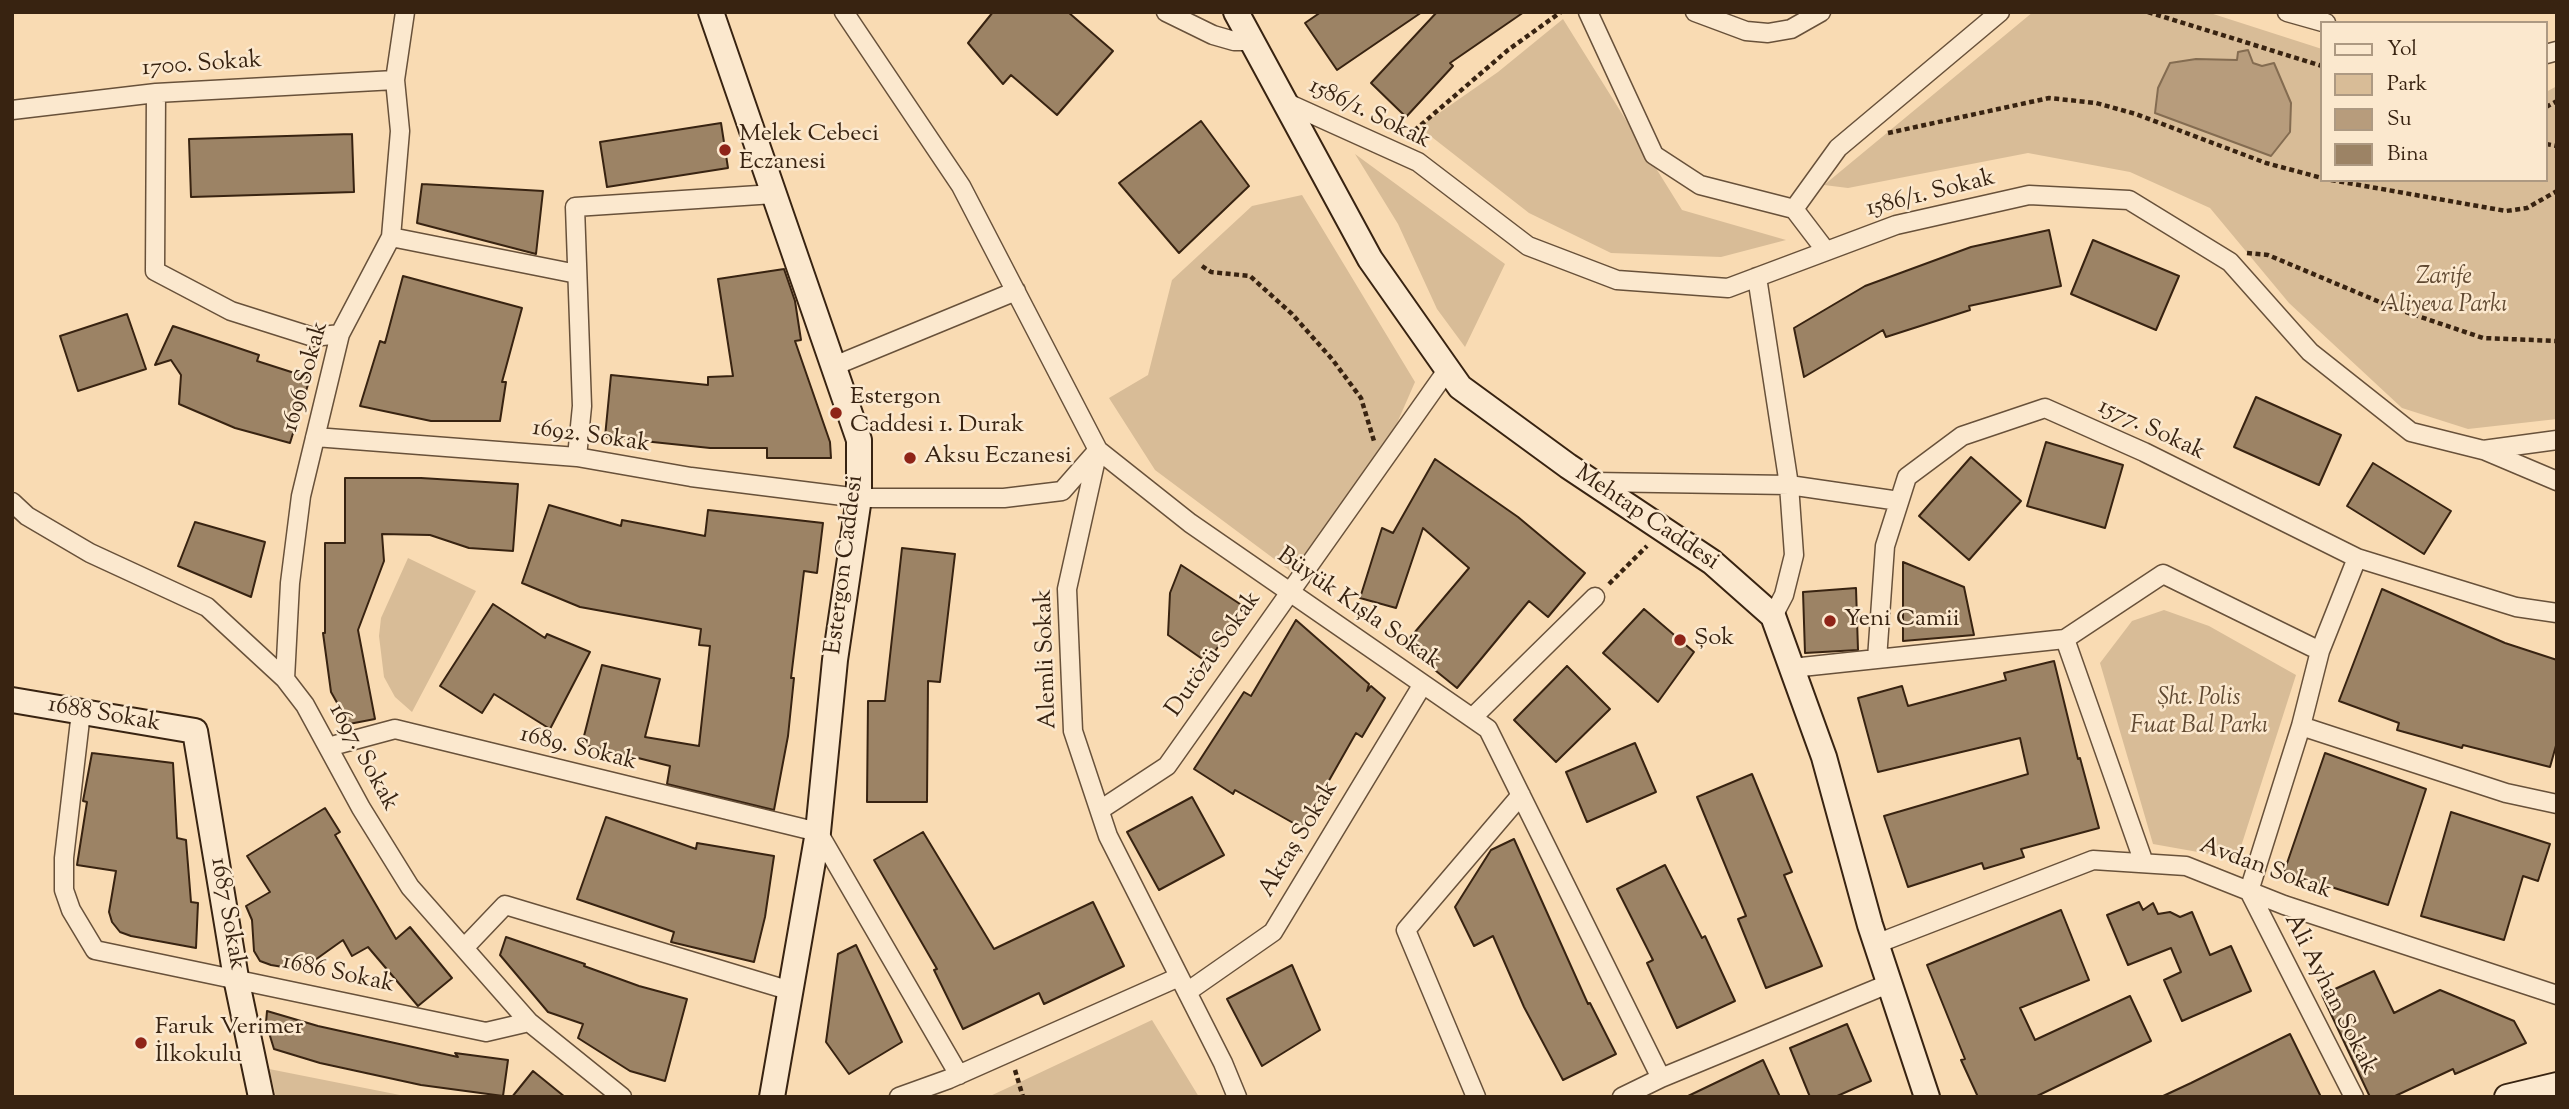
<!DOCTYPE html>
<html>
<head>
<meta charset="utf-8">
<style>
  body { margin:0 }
  #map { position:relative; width:2569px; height:1109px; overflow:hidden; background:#f9dbb3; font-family:"Sorts Mill Goudy",serif }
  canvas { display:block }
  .frame { position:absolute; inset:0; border:14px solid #382311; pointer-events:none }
  .legend { position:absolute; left:2320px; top:21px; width:228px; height:161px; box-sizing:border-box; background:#fbe8ce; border:2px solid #ad9982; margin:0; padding:9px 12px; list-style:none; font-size:21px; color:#382311 }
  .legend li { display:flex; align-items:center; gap:14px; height:35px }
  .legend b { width:35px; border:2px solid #ad9982 }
</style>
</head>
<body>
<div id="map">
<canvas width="2569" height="1109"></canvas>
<div class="frame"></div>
<ul class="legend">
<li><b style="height:9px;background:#fbe8ce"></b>Yol</li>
<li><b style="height:19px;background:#d8bc97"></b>Park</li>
<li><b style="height:19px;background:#b79c7c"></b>Su</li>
<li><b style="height:19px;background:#9c8365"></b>Bina</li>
</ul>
</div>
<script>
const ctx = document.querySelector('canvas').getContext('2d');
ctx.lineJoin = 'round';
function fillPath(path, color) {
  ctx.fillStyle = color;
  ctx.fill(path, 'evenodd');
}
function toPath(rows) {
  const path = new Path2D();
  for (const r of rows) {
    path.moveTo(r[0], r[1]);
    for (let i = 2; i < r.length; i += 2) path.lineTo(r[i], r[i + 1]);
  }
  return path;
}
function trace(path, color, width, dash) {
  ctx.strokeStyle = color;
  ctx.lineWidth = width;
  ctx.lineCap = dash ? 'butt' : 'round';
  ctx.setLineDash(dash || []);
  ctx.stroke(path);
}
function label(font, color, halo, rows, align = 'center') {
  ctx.font = font + ' "Sorts Mill Goudy",serif';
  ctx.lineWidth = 5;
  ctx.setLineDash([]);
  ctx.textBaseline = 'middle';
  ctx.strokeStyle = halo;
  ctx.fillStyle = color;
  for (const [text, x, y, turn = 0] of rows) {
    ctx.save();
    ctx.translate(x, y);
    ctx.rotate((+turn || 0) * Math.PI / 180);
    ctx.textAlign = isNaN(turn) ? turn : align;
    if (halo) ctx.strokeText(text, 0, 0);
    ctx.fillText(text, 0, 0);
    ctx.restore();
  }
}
const green = toPath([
  [2033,12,2207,12,2322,49,2322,180,2546,180,2546,92,2557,86,2557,419,2468,429,2402,408,2289,303,2210,208,2130,172,2028,153,1848,188,1824,185],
  [1563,19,1682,210,1786,240,1721,257,1611,253,1529,213,1419,127,1498,72],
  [1355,154,1505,264,1465,347,1437,309,1398,224],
  [1302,195,1415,382,1380,462,1293,573,1155,470,1109,398,1148,375,1172,280,1252,206],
  [408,558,476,591,412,712,395,697,384,677,379,636,381,618],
  [2164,610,2209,626,2296,675,2237,859,2153,844,2100,663,2132,621],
  [1152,1020,1199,1097,988,1097,1018,1083],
  [269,1069,410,1097,276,1097]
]);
const water = toPath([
  [2248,50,2253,63,2262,66,2274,63,2291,103,2290,132,2271,156,2155,113,2158,88,2170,63,2196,59,2237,60,2238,52,2248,50]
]);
const building = toPath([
  [993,12,1068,12,1113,51,1057,115,1011,75,1003,84,968,43,993,12],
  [1321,12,1422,12,1337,70,1305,23,1321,12],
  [1437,12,1524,12,1450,63,1453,66,1406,117,1371,83,1437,12],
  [1201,121,1249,186,1179,253,1119,183,1201,121],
  [721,123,728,168,607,187,600,142,721,123],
  [352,134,354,192,191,197,189,139,352,134],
  [422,184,543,191,536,254,417,223,422,184],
  [2049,230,2061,286,1969,306,1970,310,1886,337,1883,330,1804,377,1794,328,1865,286,1971,247,2049,230],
  [2093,240,2179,276,2156,330,2071,294,2093,240],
  [784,269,795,301,801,340,795,341,830,442,831,458,767,458,767,448,710,448,605,437,611,375,708,385,708,377,733,376,718,279,784,269],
  [403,276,522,308,502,382,506,382,500,421,431,421,360,406,380,341,385,343,403,276],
  [127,314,146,369,78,391,60,336,127,314],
  [173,326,259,355,257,361,310,378,290,443,235,428,179,404,181,375,171,360,155,365,173,326],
  [2256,397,2341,435,2319,485,2234,447,2256,397],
  [2046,442,2123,465,2105,528,2027,506,2046,442],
  [1971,457,2021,501,1969,560,1919,516,1971,457],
  [1435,459,1518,517,1585,573,1548,617,1529,601,1457,688,1404,645,1469,568,1423,528,1396,608,1360,598,1382,528,1393,533,1435,459],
  [2373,463,2451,511,2424,554,2347,506,2373,463],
  [345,478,421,478,518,484,513,551,469,548,430,535,382,534,384,561,358,630,375,719,349,724,331,692,323,633,325,633,325,543,345,543,345,478],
  [549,505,621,526,622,520,705,536,708,510,823,523,817,573,804,571,791,678,794,678,788,736,774,810,667,784,670,766,582,744,602,665,660,679,645,737,699,746,710,646,699,645,701,629,580,607,522,583,549,505],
  [195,522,265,542,251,597,178,566,195,522],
  [902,548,955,554,940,682,928,681,927,802,867,802,868,701,885,701,902,548],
  [1903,562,1964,587,1974,635,1903,641,1903,562],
  [1181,565,1243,606,1208,663,1168,635,1170,593,1181,565],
  [1856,588,1858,650,1805,653,1803,592,1856,588],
  [2382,589,2505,643,2557,660,2557,742,2550,767,2463,745,2462,748,2397,730,2399,723,2339,701,2382,589],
  [493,604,545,638,547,634,590,652,550,729,494,694,482,713,440,686,493,604],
  [1644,609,1694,652,1658,702,1603,653,1644,609],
  [1296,620,1369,684,1367,691,1371,686,1385,698,1362,737,1356,733,1302,828,1235,790,1233,794,1194,769,1244,692,1251,696,1296,620],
  [2054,661,2078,759,2080,758,2099,828,2021,849,2024,857,1984,869,1982,863,1908,887,1884,816,2028,774,2020,738,1878,772,1858,698,1902,686,1908,706,2006,680,2004,673,2054,661],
  [1567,666,1610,709,1556,762,1514,720,1567,666],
  [1635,743,1656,792,1587,822,1566,772,1635,743],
  [92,753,173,763,177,838,186,840,191,902,198,903,196,948,131,936,120,932,112,922,109,912,116,871,77,865,87,802,83,801,92,753],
  [2325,753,2426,789,2388,905,2284,872,2325,753],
  [1752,774,1792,872,1784,875,1822,966,1766,988,1738,919,1746,916,1697,797,1752,774],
  [1192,797,1224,855,1159,890,1127,832,1192,797],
  [325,808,340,832,335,835,396,939,410,927,452,978,418,1006,368,947,352,956,343,940,301,970,271,965,260,961,254,951,252,920,246,906,270,892,247,856,325,808],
  [2451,812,2550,844,2538,881,2523,876,2504,940,2421,916,2451,812],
  [606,817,696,849,697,843,774,856,765,917,754,962,671,942,674,932,577,899,606,817],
  [923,832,994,949,1093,902,1124,966,1044,1004,1039,993,963,1029,934,970,937,969,874,860,923,832],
  [1514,839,1588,1004,1590,1003,1616,1054,1563,1080,1524,1007,1493,936,1474,946,1455,907,1491,850,1514,839],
  [1665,865,1702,938,1705,936,1735,1001,1677,1028,1647,963,1653,960,1617,889,1665,865],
  [2139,902,2143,910,2153,903,2158,914,2170,912,2180,917,2192,912,2210,955,2231,946,2251,991,2182,1021,2164,980,2181,972,2171,948,2128,965,2107,915,2139,902],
  [2061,910,2089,980,2020,1008,2035,1040,2130,996,2151,1041,2035,1097,1978,1097,1961,1060,1965,1059,1927,965,2061,910],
  [506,937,585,964,584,966,639,986,687,999,665,1081,630,1071,578,1038,583,1024,548,1012,500,955,506,937],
  [856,945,902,1042,849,1074,826,1042,838,954,856,945],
  [1292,965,1320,1030,1262,1066,1227,999,1292,965],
  [2374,971,2394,1013,2440,990,2514,1021,2526,1043,2455,1074,2453,1069,2393,1097,2370,1097,2322,995,2374,971],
  [267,1011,318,1026,458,1057,455,1053,508,1060,503,1096,421,1085,320,1063,274,1049,266,1023,267,1011],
  [1847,1024,1871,1081,1835,1097,1810,1097,1790,1048,1847,1024],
  [2290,1034,2321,1097,2161,1097,2191,1083,2290,1034],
  [1763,1060,1780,1097,1686,1097,1761,1061,1763,1060],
  [533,1071,565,1097,512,1097,533,1071]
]);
const path = toPath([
  [2148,12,2322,66],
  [2546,107,2557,101],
  [1888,133,2049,98,2096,103,2136,114,2266,163,2322,178],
  [1408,136,1508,50,1561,12],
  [2546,144,2557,146],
  [2331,180,2506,211,2527,208,2557,191],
  [2247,253,2268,255,2394,308,2483,338,2557,341],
  [1202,266,1211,272,1250,276,1292,314,1332,359,1361,398,1374,441],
  [1609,584,1647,546],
  [1015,1070,1023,1097]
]);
const street = toPath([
  [844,12,961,186,1098,450,1067,589,1073,731,1108,836,1223,1063,1237,1097],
  [1166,12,1213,35,1234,41,1252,41],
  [1588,12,1654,155,1700,185,1794,209,1826,251],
  [1695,12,1746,31,1768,33,1791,29,1821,12],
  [2287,12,2326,23],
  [2546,54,2557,51],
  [156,93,155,271,231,311,313,337,340,334],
  [1285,102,1418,162,1528,246,1617,280,1728,288,1896,225,2029,195,2129,200,2230,262,2310,352,2411,432,2483,450,2557,440],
  [12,110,156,93,395,80],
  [1794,209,1838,148,2000,12],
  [391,237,577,274],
  [1757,277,1789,485,1794,555,1784,595,1773,616],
  [834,366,1016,291],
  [315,437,577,457,691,477,859,498,1004,498,1062,491,1098,450,1190,523,1488,729,1661,1078],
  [2486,451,2557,481],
  [577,457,582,406,575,207,774,194],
  [1593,482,1789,485,1899,501],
  [12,502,27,516,90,553,207,607,285,679,305,705,361,808,410,887,529,1022,622,1097],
  [2065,639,2144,863],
  [1877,659,1885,546,1907,477,1962,436,2045,408,2144,452,2357,558,2516,607,2557,613],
  [1792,668,2065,639,2163,574,2320,651],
  [285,679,290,583,301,496,340,334,391,237,400,131,395,80,405,12],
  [81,712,64,858,64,890,71,910,95,950,486,1032,529,1022],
  [1472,718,1595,597],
  [2301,726,2506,793,2557,804],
  [328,747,395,729,818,832,959,1075],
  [1100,810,1167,766,1448,369],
  [1876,944,2093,860,2186,866,2284,905,2557,995],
  [464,948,505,905,791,991],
  [1187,992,1273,932,1423,684],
  [899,1097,949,1079,1179,977],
  [1476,1097,1406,930,1521,795],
  [1622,1097,1661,1078,1888,984],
  [2354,1097,2249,891,2301,726,2320,651,2357,558]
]);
const secondary = toPath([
  [711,12,859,440,859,498,835,660,818,832,772,1097],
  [1236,12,1370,259,1460,387,1568,466,1712,562,1773,616,1824,757,1870,925,1927,1097],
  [12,700,195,731,236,978,261,1097],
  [2507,1097,2557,1085]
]);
const markers = [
  [725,150,7,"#8f2418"],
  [836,413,7,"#8f2418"],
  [910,458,7,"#8f2418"],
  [1830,621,7,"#8f2418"],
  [1680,640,7,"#8f2418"],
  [141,1043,7,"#8f2418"]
];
const streetNames = [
  ["1700. Sokak",202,66,-4],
  ["1586/1. Sokak",1369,115,26],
  ["1586/1. Sokak",1931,195,-14],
  ["1696 Sokak",307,377,-74],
  ["1577. Sokak",2151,431,25],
  ["1692. Sokak",591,438,8],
  ["Mehtap Caddesi",1646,519,34],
  ["Estergon Caddesi",846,565,-83],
  ["Büyük Kışla Sokak",1358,610,35],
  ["Dutözü Sokak",1215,655,-55],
  ["Alemli Sokak",1048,659,-92],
  ["1688 Sokak",104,716,10],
  ["1689. Sokak",578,750,14],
  ["1697. Sokak",362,758,61],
  ["Aktaş Sokak",1300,840,-59],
  ["Avdan Sokak",2265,870,20],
  ["1687 Sokak",226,914,80],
  ["1686 Sokak",338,975,12],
  ["Ali Ayhan Sokak",2329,995,63]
];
const poiNames = [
  ["Melek Cebeci",739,136],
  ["Eczanesi",739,164],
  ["Estergon",850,399],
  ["Caddesi 1. Durak",850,427],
  ["Aksu Eczanesi",924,458],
  ["Yeni Camii",1844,621],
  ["Şok",1694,640],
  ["Faruk Verimer",155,1029],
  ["İlkokulu",155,1057]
];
const parkNames = [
  ["Zarife",2444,279],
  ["Aliyeva Parkı",2444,307],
  ["Şht. Polis",2199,700],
  ["Fuat Bal Parkı",2199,728]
];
fillPath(green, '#d8bc97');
fillPath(water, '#b79c7c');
trace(water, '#846c51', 2);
fillPath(building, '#9c8365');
trace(building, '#382311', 2);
trace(street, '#68513a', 21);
trace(secondary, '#382311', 28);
trace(path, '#382311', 4.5, [5, 3.5]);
trace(street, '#fbe8ce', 18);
trace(secondary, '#fbe8ce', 24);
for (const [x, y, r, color] of markers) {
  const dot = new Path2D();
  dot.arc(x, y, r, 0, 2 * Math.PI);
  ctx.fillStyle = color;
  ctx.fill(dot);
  trace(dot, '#fbe8ce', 2.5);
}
label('24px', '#382311', '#fbe8ce', streetNames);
label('24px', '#382311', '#fbe8ce', poiNames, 'left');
label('italic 24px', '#604932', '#fbe8ce', parkNames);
</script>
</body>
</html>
